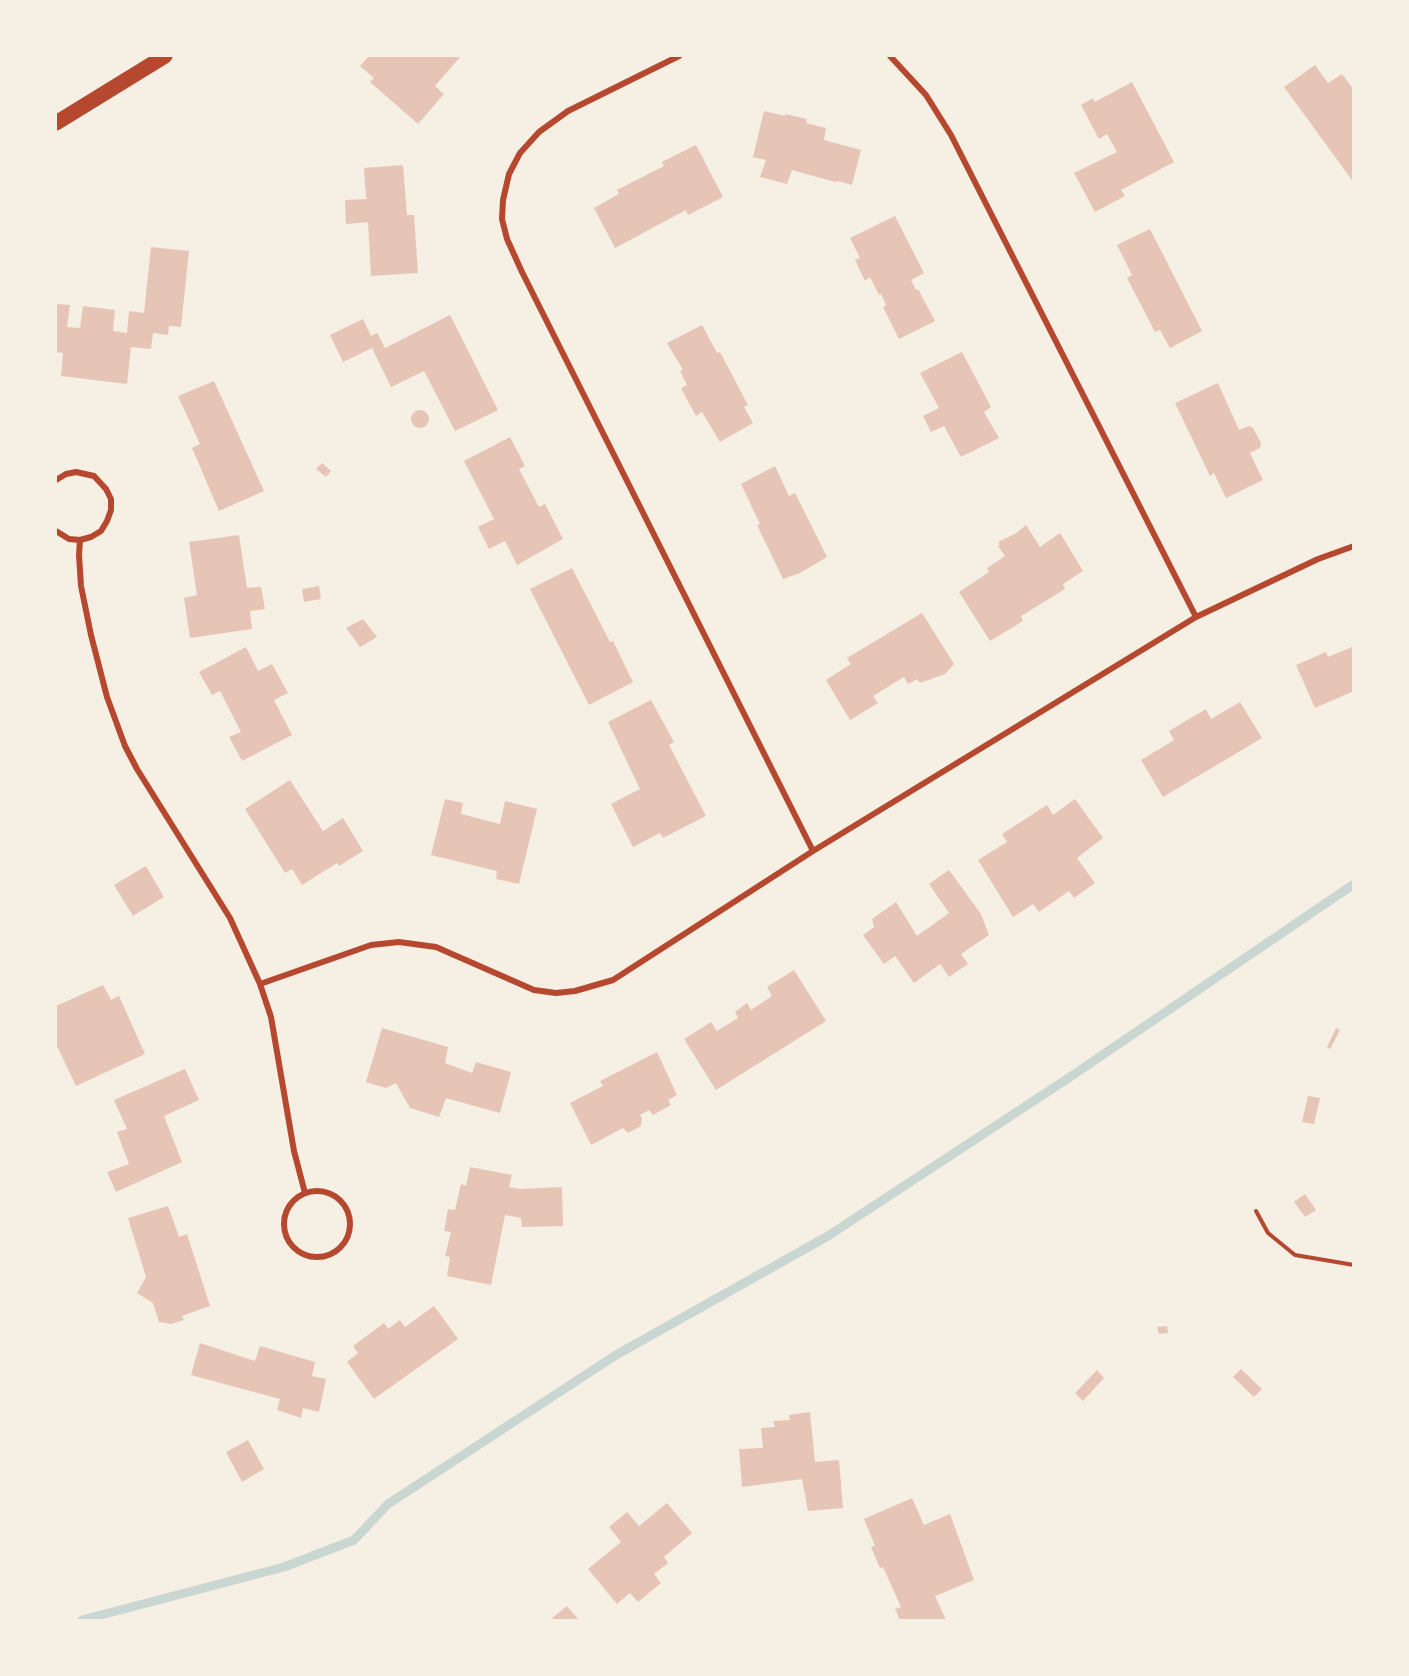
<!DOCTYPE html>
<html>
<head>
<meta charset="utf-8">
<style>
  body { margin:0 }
  #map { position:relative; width:1409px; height:1676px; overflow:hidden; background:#f6efe4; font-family:"PT Sans Narrow",sans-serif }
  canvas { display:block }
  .frame { position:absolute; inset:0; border:57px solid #f6efe4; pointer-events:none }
</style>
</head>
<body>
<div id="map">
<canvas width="1409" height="1676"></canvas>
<div class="frame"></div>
</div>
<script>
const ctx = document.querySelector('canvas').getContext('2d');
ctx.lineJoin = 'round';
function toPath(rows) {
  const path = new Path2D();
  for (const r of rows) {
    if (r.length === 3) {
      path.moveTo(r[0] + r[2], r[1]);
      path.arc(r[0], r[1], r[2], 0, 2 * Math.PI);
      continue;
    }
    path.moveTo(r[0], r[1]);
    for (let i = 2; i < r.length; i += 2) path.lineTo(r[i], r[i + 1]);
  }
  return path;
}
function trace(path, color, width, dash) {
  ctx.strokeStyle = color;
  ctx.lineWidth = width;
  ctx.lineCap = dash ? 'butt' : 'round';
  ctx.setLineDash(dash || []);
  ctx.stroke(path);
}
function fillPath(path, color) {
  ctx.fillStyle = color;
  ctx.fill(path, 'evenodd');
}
const stream = toPath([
  [82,1620,284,1567,354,1540,388,1504,616,1355,828,1236,1070,1077,1354,884]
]);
const building = toPath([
  [369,56,461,56,435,86,444,94,418,124,370,82,374,78,360,66],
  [1315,65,1328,83,1342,74,1354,90,1352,180,1284,87],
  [1132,82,1174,162,1121,190,1125,196,1095,212,1074,173,1117,152,1107,134,1099,139,1081,105,1093,98,1095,102],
  [764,111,785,116,785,114,807,119,806,123,826,128,824,140,861,150,852,185,838,181,835,182,792,170,787,184,760,177,766,160,753,157],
  [696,145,723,197,688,215,686,210,615,248,594,208,619,194,617,190,664,166,662,162],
  [403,165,407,215,414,215,418,273,371,276,368,222,346,224,345,200,366,199,364,168],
  [895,216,924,273,911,280,916,290,918,289,935,321,899,339,883,307,886,305,881,294,879,295,870,277,865,281,855,260,860,258,850,238],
  [1150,229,1202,331,1170,348,1160,330,1155,332,1127,278,1132,275,1117,245],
  [151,247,189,251,181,327,169,326,168,335,153,333,151,349,131,347,127,384,61,376,63,353,56,352,56,304,70,305,67,327,80,328,83,306,115,310,113,331,127,333,129,311,144,313],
  [450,315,498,410,455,431,424,371,391,387,372,348,343,362,330,335,363,319,371,336,377,333,385,348],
  [702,325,717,353,720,352,748,405,744,407,753,423,720,442,702,412,696,416,681,388,687,385,680,371,683,370,667,343],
  [962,352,991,407,984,412,999,438,961,457,944,426,931,432,923,416,939,408,920,373],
  [214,381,264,491,219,511,192,448,200,444,178,396],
  [1218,383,1239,430,1249,426,1253,428,1261,443,1260,448,1250,453,1263,480,1226,498,1214,473,1210,476,1175,403],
  [420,419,9],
  [510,437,525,466,519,469,539,507,545,504,563,539,517,565,505,541,489,549,478,527,494,519,464,461],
  [322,463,331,471,326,477,316,469],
  [775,466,789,496,795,493,827,557,800,573,783,579,757,525,760,524,741,484],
  [1026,525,1040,547,1060,533,1083,571,1063,584,1065,589,1021,616,1023,621,990,641,959,592,989,572,987,568,1005,556,998,546,1000,545,998,542,1015,534],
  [239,535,247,588,261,587,265,609,250,611,252,629,190,638,184,598,197,595,189,542],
  [572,568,610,642,613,641,633,682,589,705,530,589],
  [319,586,321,599,304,602,302,589],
  [922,613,954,664,945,674,920,683,917,679,908,684,904,677,873,696,878,703,850,720,826,680,851,664,847,658],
  [363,619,377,637,360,647,346,628],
  [1354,646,1354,691,1315,708,1296,665,1326,652,1328,657],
  [246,647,258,671,272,664,288,693,274,700,292,735,242,761,229,737,241,732,220,691,212,695,199,672],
  [651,700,674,742,669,745,706,816,663,838,660,833,633,847,611,804,640,789,608,722],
  [1240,702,1262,738,1163,797,1141,760,1174,740,1169,731,1206,709,1211,719],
  [290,780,323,831,343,818,363,851,339,866,337,863,302,885,292,869,285,873,245,809],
  [445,799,463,803,461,814,500,824,505,801,537,809,519,884,496,879,497,871,431,855],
  [1075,799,1103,838,1077,858,1095,883,1074,898,1069,891,1039,912,1033,904,1013,917,978,860,1007,842,1002,834,1047,805,1053,815],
  [146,866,164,897,133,916,114,885],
  [949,870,981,914,989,935,961,954,968,964,949,977,940,964,914,983,895,956,884,964,863,935,874,927,872,919,896,902,917,936,949,913,929,884],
  [794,970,826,1021,716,1090,684,1039,711,1022,717,1031,738,1018,735,1012,747,1003,751,1010,772,996,767,987],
  [103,985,111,1000,119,996,145,1054,76,1086,58,1048,56,1049,56,1006],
  [382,1028,448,1047,445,1063,472,1073,476,1062,511,1072,500,1113,446,1098,439,1117,410,1108,396,1083,386,1088,366,1082],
  [1336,1028,1340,1030,1330,1049,1327,1047],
  [657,1052,677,1095,668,1100,671,1105,653,1115,649,1110,640,1115,642,1118,641,1126,628,1133,623,1128,591,1145,570,1103,603,1086,600,1081],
  [185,1069,199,1100,164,1116,182,1162,116,1192,107,1172,129,1164,117,1132,127,1129,114,1100],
  [1308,1096,1320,1098,1314,1124,1302,1122],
  [470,1167,512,1175,509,1187,520,1189,562,1187,563,1226,522,1227,521,1218,505,1215,491,1285,447,1276,450,1257,445,1256,451,1232,444,1231,448,1209,455,1210,461,1184,466,1186],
  [1305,1194,1316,1210,1305,1217,1294,1202],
  [168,1206,179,1237,187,1234,210,1306,182,1316,184,1320,171,1324,159,1322,153,1303,137,1293,146,1277,128,1218],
  [434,1306,458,1339,374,1399,347,1362,358,1353,353,1346,384,1323,388,1329,400,1320,405,1327],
  [1167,1326,1168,1333,1159,1334,1157,1327],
  [200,1343,255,1361,260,1346,315,1362,312,1376,326,1379,319,1412,303,1408,301,1418,277,1410,280,1399,191,1375],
  [1241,1369,1262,1389,1254,1397,1233,1377],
  [1097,1370,1104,1378,1083,1401,1075,1393],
  [810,1412,815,1462,839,1460,843,1508,808,1511,802,1479,742,1487,739,1449,763,1448,761,1428,775,1427,773,1421,790,1420,789,1415],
  [248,1440,264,1469,242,1482,226,1452],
  [912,1498,924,1525,950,1514,974,1580,935,1596,946,1620,900,1620,895,1609,901,1607,883,1567,880,1568,871,1547,875,1546,864,1519],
  [667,1503,692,1533,664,1557,668,1563,654,1574,661,1583,638,1602,630,1593,617,1604,588,1569,621,1542,609,1527,627,1512,639,1526],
  [567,1606,579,1620,550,1620]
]);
const path = toPath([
  [1256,1211,1268,1233,1295,1255,1354,1265]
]);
const minor = toPath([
  [679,56,568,111,539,132,520,153,509,174,503,200,502,219,507,239,522,272,813,851],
  [890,56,926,95,951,135,1196,617],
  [56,480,66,474,76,472,94,476,106,489,111,499,111,510,107,521,101,531,91,537,80,540,69,539,56,531],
  [80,540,79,555,81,586,91,635,107,697,125,746,137,769,230,918,260,984,271,1017,294,1151,305,1193],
  [260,984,371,945,399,942,436,947,534,990,556,993,575,991,613,980,813,851,1196,617,1318,559,1354,546],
  [317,1224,33]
]);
const primary = toPath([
  [56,123,165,56]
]);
trace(stream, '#c9d6d2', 9);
fillPath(building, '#e6c5b7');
trace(path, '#b5482f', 4);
trace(minor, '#b5482f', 6);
trace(primary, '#b5482f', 15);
</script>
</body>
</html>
